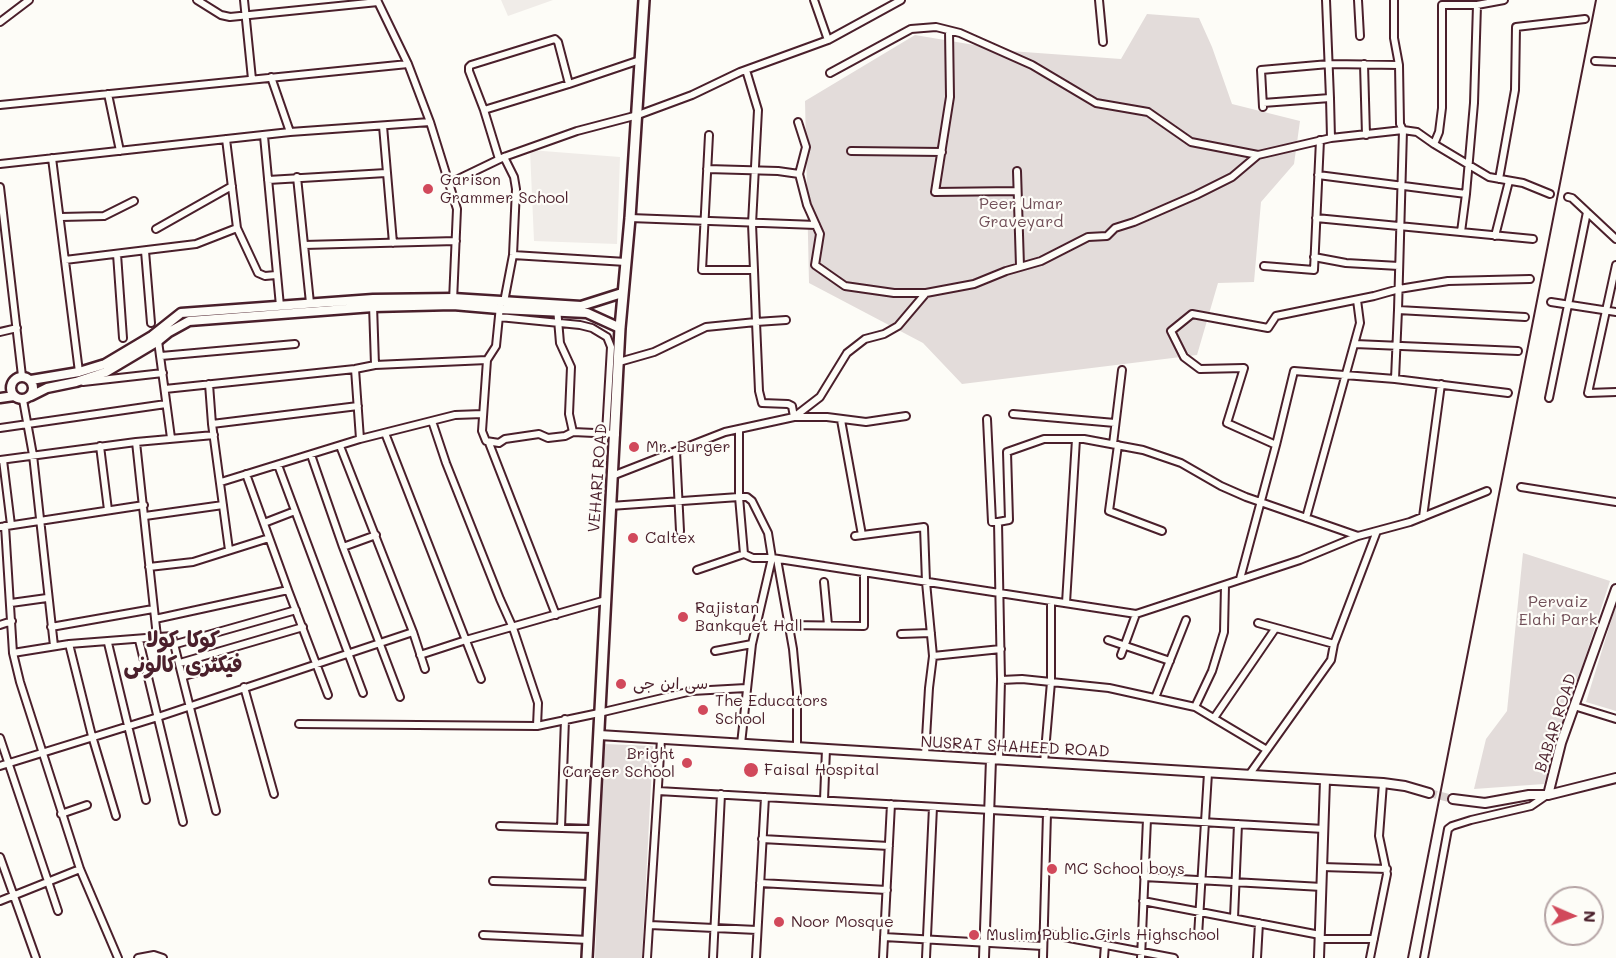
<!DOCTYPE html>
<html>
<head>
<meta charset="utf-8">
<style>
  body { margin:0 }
  #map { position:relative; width:1616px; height:958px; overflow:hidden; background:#fdfcf7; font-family:Mali,sans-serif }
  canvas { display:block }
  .north { position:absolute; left:1544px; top:886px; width:60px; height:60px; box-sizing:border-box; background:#fdfcf7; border:2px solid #b5a4a5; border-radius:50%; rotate:92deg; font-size:16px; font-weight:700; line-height:24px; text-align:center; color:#4a1f2b }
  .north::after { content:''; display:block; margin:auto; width:21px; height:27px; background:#d1495b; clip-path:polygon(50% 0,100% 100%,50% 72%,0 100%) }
</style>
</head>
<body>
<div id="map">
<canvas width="1616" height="958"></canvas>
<div class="north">N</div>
</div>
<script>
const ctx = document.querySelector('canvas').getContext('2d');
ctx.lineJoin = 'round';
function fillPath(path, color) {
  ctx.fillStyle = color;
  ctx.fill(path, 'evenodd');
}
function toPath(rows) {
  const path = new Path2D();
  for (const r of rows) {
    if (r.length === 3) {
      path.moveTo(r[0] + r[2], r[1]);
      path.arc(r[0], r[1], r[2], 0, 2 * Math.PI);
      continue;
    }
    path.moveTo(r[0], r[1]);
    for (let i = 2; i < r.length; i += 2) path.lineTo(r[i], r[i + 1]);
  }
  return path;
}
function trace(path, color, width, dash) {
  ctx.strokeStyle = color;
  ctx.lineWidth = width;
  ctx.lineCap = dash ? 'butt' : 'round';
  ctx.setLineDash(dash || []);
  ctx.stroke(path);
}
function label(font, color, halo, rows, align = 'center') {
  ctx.font = font + ' Mali,"Playpen Sans Arabic",sans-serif';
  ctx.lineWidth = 4.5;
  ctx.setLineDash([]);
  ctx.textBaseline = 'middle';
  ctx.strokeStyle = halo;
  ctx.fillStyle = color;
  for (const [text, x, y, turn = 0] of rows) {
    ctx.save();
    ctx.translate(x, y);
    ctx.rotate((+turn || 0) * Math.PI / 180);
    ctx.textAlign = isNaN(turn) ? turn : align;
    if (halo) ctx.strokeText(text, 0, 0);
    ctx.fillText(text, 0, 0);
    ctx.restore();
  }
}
const built = toPath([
  [501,0,553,0,508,16],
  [530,150,620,157,617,244,534,241]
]);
const green = toPath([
  [1147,14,1199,18,1212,47,1232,104,1300,121,1294,164,1261,202,1254,282,1218,283,1197,355,962,384,923,343,809,283,805,101,915,35,1010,51,1121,59],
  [1523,553,1610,581,1544,784,1474,789,1486,739,1507,711],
  [1616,605,1616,711,1586,702],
  [604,744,653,746,642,958,595,958]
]);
const tertiaryTunnel = toPath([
  [1429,793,1453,799]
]);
const minor = toPath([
  [197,0,221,15,230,17,378,2],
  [244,0,252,79],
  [377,0,408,64,430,122,457,209,453,301],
  [814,0,828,40],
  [1099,0,1103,42],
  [1326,0,1330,98],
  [1358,0,1360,36],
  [1394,0,1394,38,1399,65,1400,124,1403,130,1398,310,1525,317],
  [1504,0,1477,5,1442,5,1442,108,1439,132,1434,144,1489,177,1523,183,1550,194],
  [0,22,29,0],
  [949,31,950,97,935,192,1017,191],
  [1595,61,1616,62],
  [1364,64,1366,135],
  [746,70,758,110,752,224,754,270],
  [830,73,911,29,936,27,960,33,1032,65,1096,103,1148,112,1191,142,1258,155],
  [271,77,290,132],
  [108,94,120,151],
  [1263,103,1330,98,1331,138,1403,130,1417,132,1434,144],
  [0,105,408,64],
  [1263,107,1261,70,1329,64,1399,65],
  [484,110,569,84,640,60],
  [798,122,806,147,799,174,807,205,820,234,815,265,845,286,894,293,926,293],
  [383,126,393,243],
  [264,136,280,306],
  [226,139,237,228,258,273,265,276,276,275],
  [851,151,942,152],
  [52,158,79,372],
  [499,159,484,110,469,71,469,67,471,65,555,39,558,42,569,84],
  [0,164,290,132,430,122],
  [707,169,778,171,799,174],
  [1017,171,1020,266],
  [1318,175,1466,194,1474,103,1477,5],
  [297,177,310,303],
  [1499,179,1515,90,1516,27,1585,19],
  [268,180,386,173],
  [450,183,504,157,577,131,638,115,692,95,740,72,828,40,901,0],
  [0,187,22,376],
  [1568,197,1572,198,1616,239],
  [61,217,104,216,134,201],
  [630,218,816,225],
  [1316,218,1533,239],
  [156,229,232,186],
  [1461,232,1466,194],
  [1495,236,1509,181],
  [304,245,456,241],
  [145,251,151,323],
  [117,254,123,338],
  [513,255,626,262],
  [1314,257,1346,263,1399,266],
  [65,260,196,244,237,228],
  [1616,265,1588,393,1616,392],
  [1264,266,1314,270,1320,140],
  [504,302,513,255,516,189,514,177,504,157],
  [1551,302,1616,312],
  [373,305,375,365],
  [500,306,496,346,487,360,482,431,486,441,499,443,505,439,539,434,548,438,565,436,573,432,616,434],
  [557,308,560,343,571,367,569,414,573,432],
  [499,317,580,325,592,328,607,337,611,347,606,433],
  [786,320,756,322,759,391,762,403,788,404,792,406,794,417,820,397,847,353,865,339,884,334,898,326,926,293,974,284,1006,271,1041,261,1088,237,1107,236,1115,228,1134,222,1196,195,1232,177,1258,155,1331,138],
  [0,332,17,328],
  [158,341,171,438],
  [1355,344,1518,351],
  [161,356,295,344],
  [619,362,654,352,706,327,756,322,754,270,702,270,709,135],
  [355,369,360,439],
  [1395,379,1398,310],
  [83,382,163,373],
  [209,384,212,424,229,550],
  [165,389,355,369,375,365,487,360],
  [1549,398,1587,212],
  [23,400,33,455,54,646],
  [1013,414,1115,423],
  [987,419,992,522,998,522,1001,680,1022,679,1109,688,1195,707,1267,750],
  [841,420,862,535],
  [432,421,446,463,500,599,513,628,538,703,537,726],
  [212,424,358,406],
  [0,428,166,404],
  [739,429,739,497,744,554],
  [385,433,481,679],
  [136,442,157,637],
  [489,443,556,615],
  [1113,444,1122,370],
  [1118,445,1109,511,1162,531],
  [1276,445,1294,371,1395,379,1508,393],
  [100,446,108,510],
  [340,446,413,632,425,669],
  [676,451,680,531],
  [311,455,343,547,400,697],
  [0,460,136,442,214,435],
  [3,460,11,525],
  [278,465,363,693],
  [246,474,288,590],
  [612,476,725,432,794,417,827,417,866,422,906,416],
  [221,482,360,439,455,415,483,414],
  [1521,487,1616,502],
  [610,506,739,497,747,497,752,501,768,533,772,558,752,644,741,744],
  [145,516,223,505],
  [1423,517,1441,384],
  [1306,518,1360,323,1357,300],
  [998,522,1009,520,1007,452,1044,439,1084,439,1143,450,1181,463,1221,486,1246,497,1358,536],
  [264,523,295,511],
  [5,526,13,653,20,682,80,869,118,958],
  [0,527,144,505],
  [855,536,924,527,926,582,933,656,1001,649],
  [343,547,376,535],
  [777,559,793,649,797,692,797,748],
  [149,567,193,562,269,538],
  [697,570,744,554,753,558,772,558,1136,614,1300,560,1358,536,1410,522,1487,491],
  [1240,579,1276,445,1227,423,1244,368,1200,369,1184,357,1171,331,1192,314,1268,328,1276,316,1374,296,1399,289,1448,281,1530,279],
  [824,582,828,625],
  [11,603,47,598],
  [1066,603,1076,439],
  [155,619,288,590,328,695],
  [1258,623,1334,644],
  [0,625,12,621],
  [788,625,864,626,864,574],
  [51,627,153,609],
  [901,634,931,633],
  [139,640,183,822],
  [1108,640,1170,661],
  [108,643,146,800],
  [69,644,92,736,116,816],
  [176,644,296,610],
  [715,651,752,644],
  [13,653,69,644,172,636,216,811],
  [420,655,466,640,606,600],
  [1121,655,1136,614],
  [180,663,303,627],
  [184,676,233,662],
  [244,687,274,794],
  [1155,698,1186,620],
  [1574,706,1616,719],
  [1195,707,1212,671,1224,632,1225,585],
  [1214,718,1275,629],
  [299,724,537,726,599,713,692,691,746,688],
  [0,738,58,911],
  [925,755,929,688,933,656],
  [999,760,1001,680],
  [1044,763,1051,682,1051,601],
  [0,766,158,717,413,632],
  [1249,775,1331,660,1334,644,1377,531],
  [658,791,1324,829],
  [824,800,826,749],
  [61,814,87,805],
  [500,826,593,829],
  [561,828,565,719],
  [762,839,889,846],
  [0,857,36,958],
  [1322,867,1387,869],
  [1144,877,1322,887],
  [493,881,591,884],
  [760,883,887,890],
  [0,901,80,869],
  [1143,901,1320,935],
  [1234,918,1238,824],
  [650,925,757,930],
  [1043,933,1174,958],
  [483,935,589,940],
  [1198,936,1208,773],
  [884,937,1043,946],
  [1320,939,1374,939],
  [138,958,154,955,163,958],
  [647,958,661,739],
  [713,958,721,794],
  [756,958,765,797],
  [883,958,891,804],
  [926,958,933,807],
  [1043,958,1047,813],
  [1104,958,1105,945],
  [1141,958,1147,819],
  [1257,958,1259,923],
  [1370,958,1387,874,1379,836,1383,783],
  [1424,958,1448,829,1452,826,1471,820,1531,806,1547,795]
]);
const tertiary = toPath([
  [599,735,1383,783,1405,786,1429,793],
  [1548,795,1616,778],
  [1453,799,1485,803,1529,795,1548,795,1561,743,1616,589],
  [984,958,991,759],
  [1319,958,1325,780]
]);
const secondary = toPath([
  [22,388,11],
  [31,380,79,372,105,364,152,336,181,313,373,299,453,298,581,306,622,293],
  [31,396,47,388,76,382,106,372,158,341,169,332,189,321,373,307,453,305,499,309,587,313,620,328],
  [0,398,14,396]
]);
const primary = toPath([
  [587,958,620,328,630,218,644,0]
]);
const rail = toPath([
  [1408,958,1596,0]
]);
const markers = [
  [428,189,6,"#d1495b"],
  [634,447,6,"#d1495b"],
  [633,538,6,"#d1495b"],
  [683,617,6,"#d1495b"],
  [621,684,6,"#d1495b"],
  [703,710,6,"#d1495b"],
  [687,763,6,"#d1495b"],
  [751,770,8,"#d1495b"],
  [1052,869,6,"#d1495b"],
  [779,922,6,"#d1495b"],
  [974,935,6,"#d1495b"]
];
const poiNames = [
  ["Garison",440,180],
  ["Grammer School",440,198],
  ["Mr. Burger",646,447],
  ["Caltex",645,538],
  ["Rajistan",695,608],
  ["Bankquet Hall",695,626],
  ["سی این جی",633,684],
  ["The Educators",715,701],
  ["School",715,719],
  ["Bright",675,754,"right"],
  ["Career School",675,772,"right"],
  ["Faisal Hospital",764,770],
  ["MC School boys",1064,869],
  ["Noor Mosque",791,922],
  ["Muslim Public Girls Highschool",986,935]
];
const parkNames = [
  ["Peer Umar",1021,204],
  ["Graveyard",1021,222],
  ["Pervaiz",1558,602],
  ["Elahi Park",1558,620]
];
const streetNames = [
  ["VEHARI ROAD",598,478,-86],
  ["BABAR ROAD",1556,723,-72],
  ["NUSRAT SHAHEED ROAD",1015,747,3]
];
const districtNames = [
  ["کوکا کولا",183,640],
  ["فیکٹری کالونی",183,665]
];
fillPath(built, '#f0ece8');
fillPath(green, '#e3dcda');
trace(tertiaryTunnel, '#d9d0ce', 8, [8, 4]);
trace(minor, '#4a1f2b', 10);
trace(tertiary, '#4a1f2b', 12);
trace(secondary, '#4a1f2b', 13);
trace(primary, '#4a1f2b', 14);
trace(minor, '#fdfcf7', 6);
trace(tertiary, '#fdfcf7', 8);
trace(secondary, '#fdfcf7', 8);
trace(primary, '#fdfcf7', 9);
trace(rail, '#4a1f2b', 2);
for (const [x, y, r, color] of markers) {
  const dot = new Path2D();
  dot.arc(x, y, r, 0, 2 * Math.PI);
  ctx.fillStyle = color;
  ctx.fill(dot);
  trace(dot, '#fdfcf7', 2);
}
label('16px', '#4a1f2b', '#fdfcf7', poiNames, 'left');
label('16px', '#704e57', '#fdfcf7', parkNames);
label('16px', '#4a1f2b', '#fdfcf7', streetNames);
label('bold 22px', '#4a1f2b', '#fdfcf7', districtNames);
</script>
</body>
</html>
